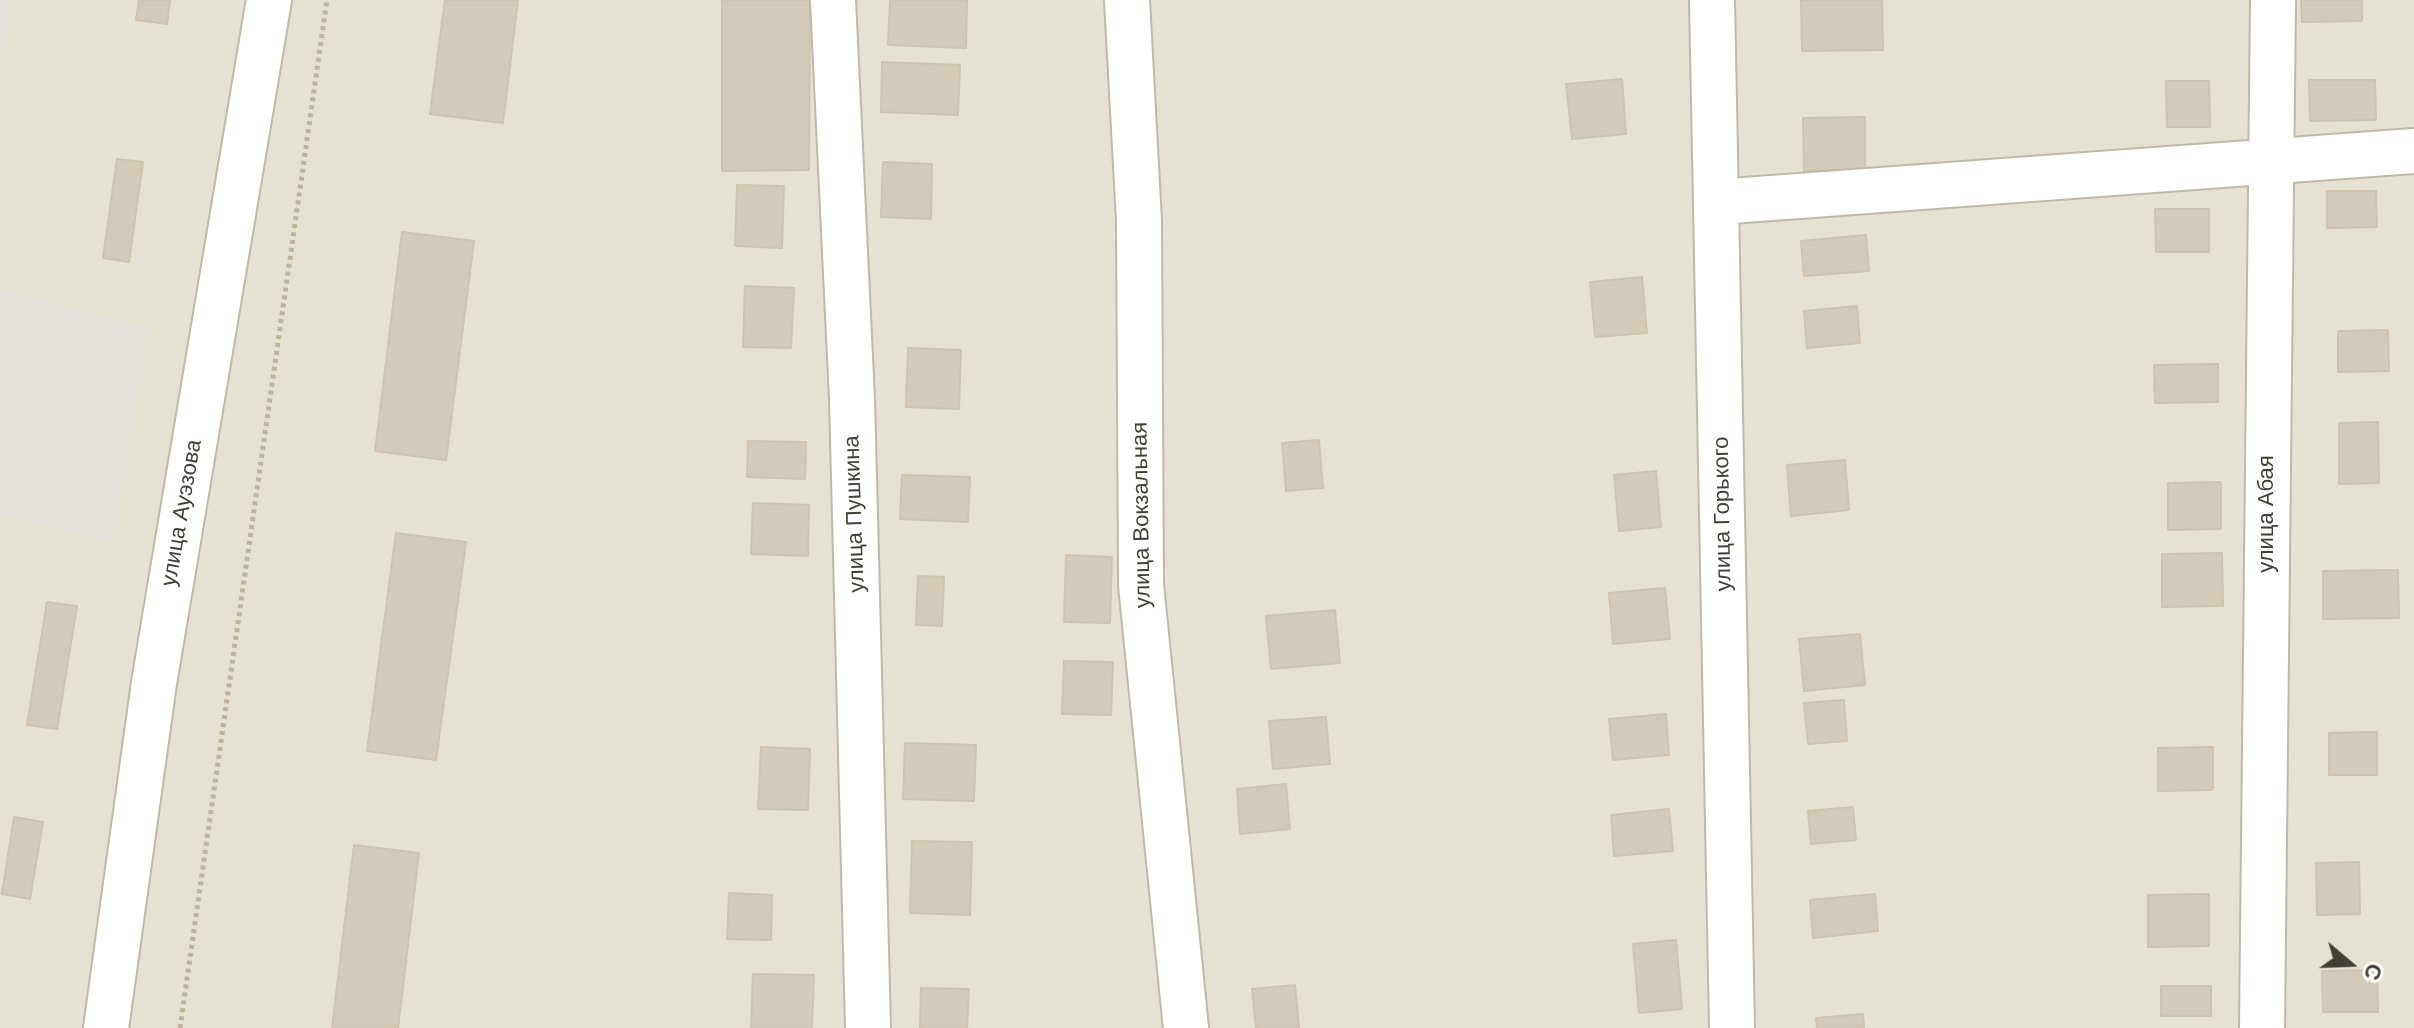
<!DOCTYPE html>
<html>
<head>
<meta charset="utf-8">
<style>
  body { margin:0 }
  #map { position:relative; width:2414px; height:1028px; overflow:hidden; background:#f2eee4; font-family:Arial,sans-serif }
  canvas { display:block }
  .north { position:absolute; left:2310px; top:924px; width:80px; height:80px; -webkit-text-stroke:6px #fff; paint-order:stroke; rotate:109deg; font-size:22px; font-weight:700; line-height:32px; text-align:center; color:#443f34 }
  .north::after { content:''; display:block; margin:auto; width:28px; height:36px; background:#443f34; clip-path:polygon(50% 0,100% 100%,50% 72%,0 100%) }
</style>
</head>
<body>
<div id="map">
<canvas width="2414" height="1028"></canvas>
<div class="north">С</div>
</div>
<script>
const ctx = document.querySelector('canvas').getContext('2d');
ctx.lineJoin = 'round';
function fillPath(path, color) {
  ctx.fillStyle = color;
  ctx.fill(path, 'evenodd');
}
function toPath(rows) {
  const path = new Path2D();
  for (const r of rows) {
    path.moveTo(r[0], r[1]);
    for (let i = 2; i < r.length; i += 2) path.lineTo(r[i], r[i + 1]);
  }
  return path;
}
function trace(path, color, width, dash) {
  ctx.strokeStyle = color;
  ctx.lineWidth = width;
  ctx.lineCap = dash ? 'butt' : 'round';
  ctx.setLineDash(dash || []);
  ctx.stroke(path);
}
function label(font, color, halo, rows, align = 'center') {
  ctx.font = font + ' Arial,sans-serif';
  ctx.lineWidth = 7;
  ctx.setLineDash([]);
  ctx.textBaseline = 'middle';
  ctx.strokeStyle = halo;
  ctx.fillStyle = color;
  for (const [text, x, y, turn = 0] of rows) {
    ctx.save();
    ctx.translate(x, y);
    ctx.rotate((+turn || 0) * Math.PI / 180);
    ctx.textAlign = isNaN(turn) ? turn : align;
    if (halo) ctx.strokeText(text, 0, 0);
    ctx.fillText(text, 0, 0);
    ctx.restore();
  }
}
const residential = toPath([
  [0,0,2414,0,2414,1028,0,1028]
]);
const industrial = toPath([
  [0,0,12,0,0,70],
  [0,288,149,329,112,543,0,515]
]);
const building = toPath([
  [139,0,170,0,167,24,136,20,139,0],
  [445,0,518,0,503,123,430,114,445,0],
  [722,0,810,0,809,170,722,171,722,0],
  [890,0,967,0,966,48,888,45,890,0],
  [1801,0,1882,0,1883,50,1802,51,1801,0],
  [2301,0,2362,0,2362,21,2302,22,2301,0],
  [882,62,960,65,958,115,881,112,882,62],
  [1622,79,1626,134,1572,139,1566,84,1622,79],
  [2309,80,2375,80,2376,120,2310,121,2309,80],
  [2166,81,2209,81,2210,127,2167,127,2166,81],
  [1865,117,1865,170,1804,171,1803,118,1865,117],
  [117,159,143,162,129,262,103,258,117,159],
  [883,162,932,164,931,219,881,217,883,162],
  [737,185,784,186,782,248,735,246,737,185],
  [2327,191,2376,191,2377,227,2327,228,2327,191],
  [2155,209,2209,209,2209,252,2156,252,2155,209],
  [402,232,474,241,446,460,375,451,402,232],
  [1866,235,1869,271,1804,276,1801,241,1866,235],
  [1642,277,1647,333,1595,337,1590,282,1642,277],
  [745,286,794,288,791,348,743,347,745,286],
  [1857,306,1860,343,1807,348,1804,311,1857,306],
  [2388,330,2389,371,2338,372,2338,331,2388,330],
  [908,348,961,350,959,409,906,407,908,348],
  [2218,364,2218,402,2155,403,2154,365,2218,364],
  [2378,422,2379,483,2339,484,2339,423,2378,422],
  [1319,440,1323,488,1286,491,1282,443,1319,440],
  [748,441,806,442,805,479,747,477,748,441],
  [1845,460,1849,510,1791,516,1787,465,1845,460],
  [1656,471,1661,527,1619,531,1614,475,1656,471],
  [902,475,970,477,968,522,900,519,902,475],
  [2221,482,2221,529,2168,530,2168,483,2221,482],
  [753,503,809,505,808,556,751,554,753,503],
  [396,533,466,542,436,760,367,751,396,533],
  [2222,553,2223,606,2162,607,2162,554,2222,553],
  [1066,555,1112,557,1110,623,1064,622,1066,555],
  [2398,570,2399,618,2323,619,2323,571,2398,570],
  [918,576,944,577,942,626,916,625,918,576],
  [1665,588,1670,639,1613,644,1609,593,1665,588],
  [47,602,77,606,57,729,27,725,47,602],
  [1335,610,1340,663,1271,669,1266,616,1335,610],
  [1860,634,1865,685,1804,691,1799,639,1860,634],
  [1064,661,1113,662,1111,715,1062,714,1064,661],
  [1844,700,1847,741,1808,744,1804,703,1844,700],
  [1666,714,1669,755,1613,760,1609,719,1666,714],
  [1326,717,1330,764,1273,769,1269,721,1326,717],
  [2377,732,2377,775,2329,775,2329,733,2377,732],
  [905,743,976,745,974,801,903,799,905,743],
  [761,747,810,749,808,810,758,809,761,747],
  [2213,747,2213,790,2158,791,2158,748,2213,747],
  [1286,784,1290,829,1240,834,1237,789,1286,784],
  [1853,807,1856,840,1811,844,1808,811,1853,807],
  [1669,809,1673,851,1614,856,1611,815,1669,809],
  [14,817,43,822,30,899,2,894,14,817],
  [912,841,972,842,970,915,910,913,912,841],
  [354,845,419,853,398,1028,332,1028,354,845],
  [2359,862,2360,914,2317,915,2316,863,2359,862],
  [729,893,772,895,771,940,727,939,729,893],
  [1875,894,1878,931,1813,938,1810,900,1875,894],
  [2209,894,2209,946,2148,947,2148,895,2209,894],
  [1676,940,1682,1009,1639,1013,1633,944,1676,940],
  [2377,970,2378,1012,2323,1012,2322,971,2377,970],
  [753,974,814,975,812,1028,751,1028,753,974],
  [1295,985,1299,1028,1256,1028,1252,989,1295,985],
  [2161,986,2211,986,2211,1016,2161,1016,2161,986],
  [921,988,969,989,967,1028,920,1028,921,988],
  [1863,1014,1864,1028,1817,1028,1816,1018,1863,1014]
]);
const path = toPath([
  [180,1028,327,0]
]);
const minor = toPath([
  [833,0,852,399,868,1028],
  [1127,0,1139,221,1141,585,1186,1028],
  [1712,0,1732,1028],
  [1717,202,2414,151],
  [106,1028,154,683,269,0],
  [2262,1028,2273,0]
]);
const streetNames = [
  ["улица Ауэзова",182,513,-80],
  ["улица Пушкина",855,514,-92],
  ["улица Горького",1723,514,-91],
  ["улица Абая",2267,514,-90],
  ["улица Вокзальная",1142,515,-91]
];
fillPath(residential, '#e5e1d3');
fillPath(industrial, '#e4e0d9');
fillPath(building, '#d3cbba');
trace(building, '#cdc3ae', 2);
trace(minor, '#c0b9aa', 48);
trace(path, '#beb399', 5, [4, 4]);
trace(minor, '#fff', 44);
label('22px', '#443f34', '#fff', streetNames);
</script>
</body>
</html>
